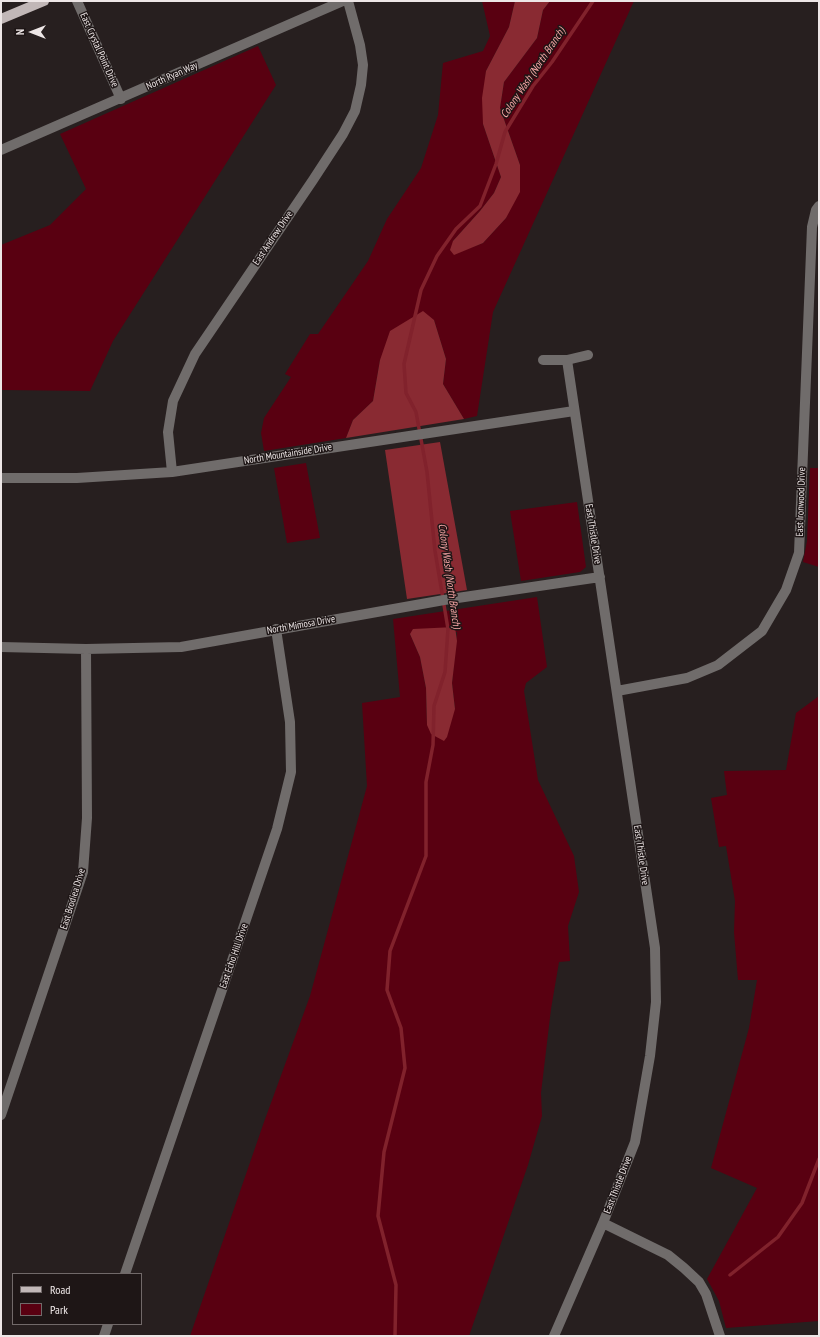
<!DOCTYPE html>
<html>
<head>
<meta charset="utf-8">
<style>
  body { margin:0 }
  #map { position:relative; width:820px; height:1337px; overflow:hidden; background:#271f1f; font-family:"PT Sans Narrow",sans-serif }
  canvas { display:block }
  .frame { position:absolute; inset:0; border:2px solid #ede6e6; pointer-events:none }
  .legend { position:absolute; left:12px; top:1273px; width:130px; height:52px; box-sizing:border-box; background:#1e1616; border:1px solid #716969; margin:0; padding:5px 7px; list-style:none; font-size:12px; color:#ede6e6 }
  .legend li { display:flex; align-items:center; gap:8px; height:20px }
  .legend b { width:20px; border:1px solid #716969 }
  .north { position:absolute; left:12px; top:12px; width:40px; height:40px; -webkit-text-stroke:3px #1e1616; paint-order:stroke; rotate:270deg; font-size:11px; font-weight:700; line-height:16px; text-align:center; color:#ede6e6 }
  .north::after { content:''; display:block; margin:auto; width:14px; height:18px; background:#ede6e6; clip-path:polygon(50% 0,100% 100%,50% 72%,0 100%) }
</style>
</head>
<body>
<div id="map">
<canvas width="820" height="1337"></canvas>
<div class="frame"></div>
<ul class="legend">
<li><b style="height:5px;background:#c1b7b7"></b>Road</li>
<li><b style="height:11px;background:#590011"></b>Park</li>
</ul>
<div class="north">N</div>
</div>
<script>
const ctx = document.querySelector('canvas').getContext('2d');
ctx.lineJoin = 'round';
function fillPath(path, color) {
  ctx.fillStyle = color;
  ctx.fill(path, 'evenodd');
}
function toPath(rows) {
  const path = new Path2D();
  for (const r of rows) {
    path.moveTo(r[0], r[1]);
    for (let i = 2; i < r.length; i += 2) path.lineTo(r[i], r[i + 1]);
  }
  return path;
}
function trace(path, color, width, dash) {
  ctx.strokeStyle = color;
  ctx.lineWidth = width;
  ctx.lineCap = dash ? 'butt' : 'round';
  ctx.setLineDash(dash || []);
  ctx.stroke(path);
}
function label(font, color, halo, rows, align = 'center') {
  ctx.font = font + ' "PT Sans Narrow",sans-serif';
  ctx.lineWidth = 3;
  ctx.setLineDash([]);
  ctx.textBaseline = 'middle';
  ctx.strokeStyle = halo;
  ctx.fillStyle = color;
  for (const [text, x, y, turn = 0] of rows) {
    ctx.save();
    ctx.translate(x, y);
    ctx.rotate((+turn || 0) * Math.PI / 180);
    ctx.textAlign = isNaN(turn) ? turn : align;
    if (halo) ctx.strokeText(text, 0, 0);
    ctx.fillText(text, 0, 0);
    ctx.restore();
  }
}
const green = toPath([
  [482,1,515,1,509,27,486,71,483,124,501,177,494,193,480,211,453,241,454,254,483,243,506,218,520,165,500,108,504,82,537,38,543,10,550,1,634,1,493,312,477,416,464,419,443,384,446,359,434,320,380,360,373,401,353,420,346,438,264,451,261,433,264,418,291,377,285,374,310,334,318,334,368,261,387,219,421,168,438,115,443,63,483,51,490,36],
  [258,46,276,85,113,341,90,391,1,390,1,245,50,225,86,189,60,134],
  [306,463,320,538,287,543,274,468],
  [810,468,819,468,819,567,803,562,807,541],
  [577,502,586,567,580,572,521,581,510,511],
  [537,597,547,667,526,683,524,691,538,780,574,856,579,892,568,926,570,961,559,962,551,1009,541,1093,542,1116,528,1165,469,1336,190,1336,264,1122,310,996,367,786,362,703,400,697,393,619],
  [457,632,452,683,455,709,427,725,426,688,420,657,410,634],
  [819,696,819,1321,726,1328,719,1301,707,1279,757,1188,711,1168,749,1028,757,980,738,980,734,932,735,901,726,846,719,847,711,798,727,795,724,771,786,770,796,713]
]);
const forest = toPath([
  [515,1,550,1,543,10,537,38,504,82,500,108,520,165,520,192,506,218,483,243,454,255,450,250,453,241,480,211,494,193,501,177,483,124,482,98,486,71,509,27],
  [423,311,434,320,446,359,443,384,464,419,346,438,353,420,373,401,380,360,390,331],
  [440,442,467,590,407,599,385,450],
  [455,627,457,641,452,683,455,709,447,737,444,741,431,734,427,725,426,688,420,657,410,634,413,629]
]);
const stream = toPath([
  [730,1275,778,1237,802,1203,819,1159],
  [395,1336,396,1285,378,1216,384,1152,405,1068,401,1028,387,990,390,951,426,856,426,782,433,745,434,706,445,672,448,629,435,551,427,472,416,412,406,393,404,364,421,290,437,256,456,229,480,206,496,164,505,132,533,86,552,62,593,1]
]);
const minor = toPath([
  [77,1,121,99],
  [1,150,343,1],
  [543,360,567,360,588,355],
  [172,472,168,432,173,401,195,354,313,180,343,134,355,111,361,85,363,65,360,45,348,1],
  [1,478,77,478,172,472,574,411],
  [1,647,86,649,181,647,444,600,600,577],
  [617,691,687,678,718,665,762,631,786,590,799,553,812,227,816,210,819,206],
  [1,1115,83,872,87,818,86,649],
  [603,1223,668,1255,684,1268,699,1282,706,1294,720,1336],
  [125,1274,277,829,291,772,290,722,276,629],
  [104,1336,108,1324],
  [554,1336,603,1223,635,1142,650,1056,656,1002,655,948,567,360]
]);
const major = toPath([
  [1,19,44,1]
]);
const streetNames = [
  ["East Crystal Point Drive",99,50,66],
  ["North Ryan Way",172,76,-24],
  ["East Andrew Drive",273,238,-56],
  ["North Mountainside Drive",288,454,-9],
  ["East Ironwood Drive",801,502,-88],
  ["East Thistle Drive",593,534,81],
  ["North Mimosa Drive",301,625,-10],
  ["East Thistle Drive",641,855,82],
  ["East Brodiea Drive",73,899,-73],
  ["East Echo Hill Drive",234,956,-71],
  ["East Thistle Drive",618,1185,-69]
];
const waterNames = [
  ["Colony Wash (North Branch)",533,73,-56],
  ["Colony Wash (North Branch)",449,576,82]
];
fillPath(green, '#590011');
fillPath(forest, '#892a32');
trace(stream, '#81222c', 3.5);
trace(minor, '#706c6b', 10);
trace(major, '#c1b7b7', 10);
label('10px', '#ede6e6', '#1e1616', streetNames);
label('italic 11px', '#f9a8a8', '#1e1616', waterNames);
</script>
</body>
</html>
